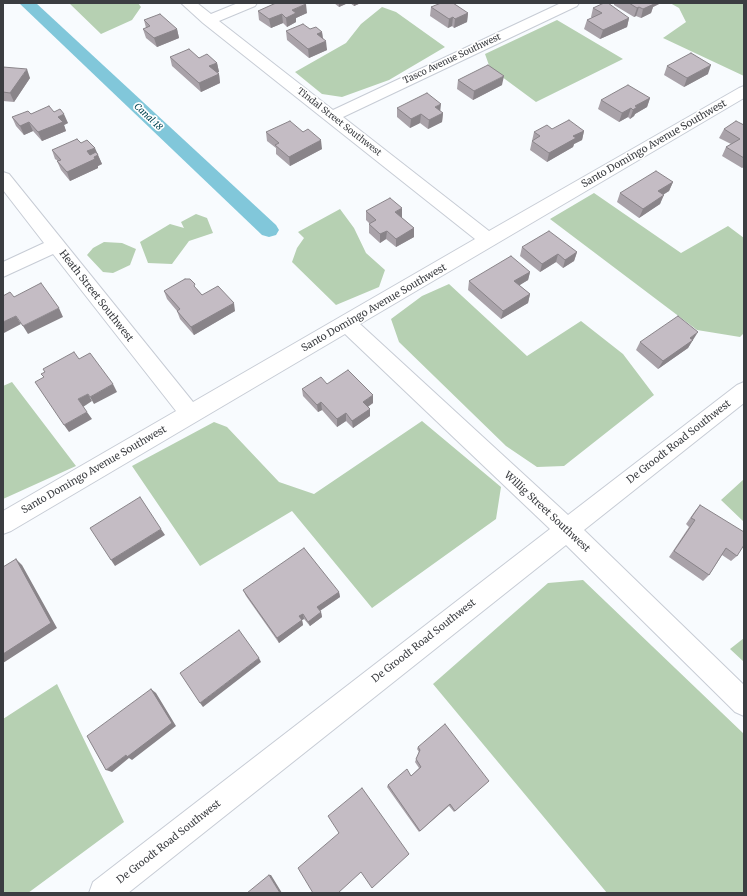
<!DOCTYPE html>
<html>
<head>
<meta charset="utf-8">
<style>
  body { margin:0 }
  #map { position:relative; width:747px; height:896px; overflow:hidden; background:#f8fbfe; font-family:Merriweather,serif }
  canvas { display:block }
  .frame { position:absolute; inset:0; border:4px solid #3b3d41; pointer-events:none }
</style>
</head>
<body>
<div id="map">
<canvas width="747" height="896"></canvas>
<div class="frame"></div>
</div>
<script>
const ctx = document.querySelector('canvas').getContext('2d');
ctx.lineJoin = 'round';
function fillPath(path, color) {
  ctx.fillStyle = color;
  ctx.fill(path, 'evenodd');
}
function toPath(rows) {
  const path = new Path2D();
  for (const r of rows) {
    path.moveTo(r[0], r[1]);
    for (let i = 2; i < r.length; i += 2) path.lineTo(r[i], r[i + 1]);
  }
  return path;
}
function trace(path, color, width, dash) {
  ctx.strokeStyle = color;
  ctx.lineWidth = width;
  ctx.lineCap = dash ? 'butt' : 'round';
  ctx.setLineDash(dash || []);
  ctx.stroke(path);
}
function label(font, color, halo, rows, align = 'center') {
  ctx.font = font + ' Merriweather,serif';
  ctx.lineWidth = 3.5;
  ctx.setLineDash([]);
  ctx.textBaseline = 'middle';
  ctx.strokeStyle = halo;
  ctx.fillStyle = color;
  for (const [text, x, y, turn = 0] of rows) {
    ctx.save();
    ctx.translate(x, y);
    ctx.rotate((+turn || 0) * Math.PI / 180);
    ctx.textAlign = isNaN(turn) ? turn : align;
    if (halo) ctx.strokeText(text, 0, 0);
    ctx.fillText(text, 0, 0);
    ctx.restore();
  }
}
const green = toPath([
  [69,3,138,3,141,7,132,20,101,34],
  [670,3,744,3,744,76,663,38,686,22,679,8],
  [382,7,396,12,445,47,389,80,342,97,322,94,295,72,346,43,361,24],
  [557,20,623,59,536,102,490,68,485,54],
  [594,193,681,253,728,226,744,238,744,333,740,337,697,330,550,219],
  [340,209,354,228,366,253,385,270,379,287,336,305,292,262,297,248,304,238,298,232],
  [196,214,207,218,213,233,189,241,172,264,148,263,140,242,170,224,184,228,181,222],
  [104,242,122,243,136,249,130,265,113,273,103,272,87,255,93,248],
  [449,284,527,356,581,321,623,354,654,395,564,466,537,467,506,446,399,342,391,319,422,296],
  [12,382,76,466,3,499,3,386],
  [422,421,501,487,496,519,372,608,292,511,200,566,132,466,214,422,227,427,279,482,314,494],
  [744,479,744,522,721,500],
  [583,580,744,734,744,893,607,893,433,684,548,583],
  [744,638,744,662,730,649],
  [57,684,124,822,28,893,3,893,3,719]
]);
const canal = toPath([
  [19,3,36,3,276,225,279,230,276,235,269,237,262,235,19,3]
]);
const minor = toPath([
  [181,3,197,3,211,14,238,3,257,3,255,6,219,21,333,110,561,3,579,3,577,6,343,117,489,231,739,88,744,86,744,98,360,324,568,515,737,385,744,382,744,403,584,530,744,685,744,716,735,712,566,545,128,893,89,893,93,882,550,529,345,334,11,531,3,534,3,511,176,411,53,254,3,277,3,262,44,243,3,190,3,172,9,174,193,402,475,239,203,23,181,3]
]);
const wall = toPath([
  [334,3,348,3,339,7],
  [350,3,361,3,354,6],
  [614,3,661,3,653,7,651,13,641,18,636,16,634,17,614,5],
  [431,7,468,13,467,22,454,28,452,26,448,28,430,16],
  [593,8,629,18,627,27,600,39,584,29,587,20,592,18,591,17],
  [258,11,307,13,296,18,296,22,287,27,283,23,271,28,259,20],
  [144,20,177,29,179,38,157,47,146,38,143,29,146,28],
  [310,29,322,32,323,38,327,50,309,58,287,40,286,31],
  [170,57,199,58,217,63,219,72,217,73,219,74,220,83,201,92,172,66],
  [667,66,708,74,684,87,664,75],
  [3,67,30,78,14,102,3,101],
  [458,80,502,85,473,100,457,89],
  [650,98,647,107,635,114,634,116,630,119,628,117,619,122,598,109,601,100],
  [397,108,443,113,442,122,428,129,420,123,410,128,397,117],
  [54,112,68,123,64,125,66,131,42,141,33,131,24,135,16,126,12,117,31,114],
  [744,125,744,167,742,168,722,156,726,147,731,144,719,138,724,129],
  [584,131,582,140,574,144,573,147,547,162,530,150,534,132],
  [266,132,322,149,290,166,276,154,276,148,267,141],
  [81,143,97,153,102,164,98,166,98,168,70,181,61,170,57,161,58,161,55,159,52,150],
  [673,182,669,191,663,195,660,204,639,218,617,202,620,193],
  [366,211,402,217,401,217,414,228,414,237,396,247,386,239,380,243,369,233,369,224,370,224,366,220],
  [522,247,577,252,574,261,563,268,556,262,540,272,520,256],
  [530,272,528,280,519,285,530,294,528,303,501,319,468,290,469,281],
  [197,289,202,295,235,311,194,335,180,319,177,311,167,299,164,291],
  [693,340,692,341,688,348,658,369,636,350,640,342],
  [327,384,373,403,368,407,370,416,353,428,346,421,337,427,322,410,318,412,303,396,302,389],
  [700,505,737,556,731,561,722,555,709,575,703,581,669,557,689,527,686,524,695,511],
  [243,590,339,592,340,597,320,611,321,612,322,617,310,626,304,619,302,620,303,625,279,643,246,596],
  [418,747,489,781,454,812,449,806,419,832,387,787,388,785,411,776,419,768,415,762,419,752,417,749]
]);
const shadedWall = toPath([
  [339,3,348,3,339,7],
  [354,3,361,3,354,6],
  [648,3,661,3,653,7,651,13,641,18,643,9],
  [306,4,307,13,296,18,296,22,287,27,286,18,292,10],
  [639,7,636,16,634,17,637,8],
  [468,13,467,22,454,28,455,19],
  [282,14,283,23,271,28,269,19],
  [453,17,452,26,448,28,449,19],
  [629,18,627,27,600,39,603,30],
  [177,29,179,38,157,47,154,38],
  [322,32,323,41,317,34],
  [326,41,327,50,309,58,308,49],
  [217,63,219,72,211,75,209,66],
  [711,65,708,74,684,87,687,78],
  [27,69,30,78,14,102,10,93],
  [219,74,220,83,201,92,199,83],
  [504,76,502,85,473,100,474,91],
  [650,98,647,107,635,114,634,116,630,119,633,110,635,106],
  [441,104,440,113,435,107],
  [631,108,628,117,619,122,622,113],
  [443,113,442,122,428,129,429,120],
  [64,114,68,123,64,125,66,131,42,141,38,132,58,117],
  [421,114,420,123,410,128,411,119],
  [29,122,33,131,24,135,20,126],
  [584,131,582,140,574,144,573,147,547,162,549,153,573,136],
  [321,140,322,149,290,166,289,157],
  [95,148,102,164,98,166,98,168,70,181,67,172,87,151],
  [673,182,669,191,654,200,658,191],
  [664,195,660,204,639,218,643,209],
  [402,208,402,217,394,221,395,212],
  [414,228,414,237,396,247,396,239],
  [387,231,386,239,380,243,380,234],
  [577,252,574,261,563,268,565,260],
  [558,254,556,262,540,272,542,264],
  [530,272,528,280,512,290,514,281],
  [530,294,528,303,501,319,503,311],
  [234,303,235,311,194,335,191,327],
  [59,308,63,317,28,334,23,326],
  [16,316,21,324,4,333,3,332,3,322],
  [698,332,688,348,658,369,663,361,690,338],
  [113,384,117,392,94,404,90,397],
  [88,394,92,401,83,407,78,399],
  [373,395,373,403,364,409,363,402],
  [321,402,322,410,318,412,317,405],
  [370,409,370,416,353,428,352,421],
  [87,412,92,419,69,432,64,425],
  [346,413,346,421,337,427,337,419],
  [161,529,165,535,115,566,111,560],
  [16,559,22,565,57,628,3,663,3,654],
  [339,592,340,597,318,612,317,607],
  [321,612,322,617,310,626,308,622],
  [303,614,304,619,302,620,303,625,279,643,277,638,299,616],
  [259,658,261,662,203,707,200,703],
  [151,689,156,693,176,726,132,760,129,758,112,772,106,770,126,755],
  [269,875,271,875,282,893,280,893]
]);
const building = toPath([
  [276,3,305,3,306,4,292,10,296,13,286,18,282,14,269,19,258,11,276,3],
  [441,3,453,3,468,13,455,19,453,17,449,19,431,7,441,3],
  [604,3,608,3,629,18,603,30,587,20,602,13,593,8,604,3],
  [629,3,652,3,654,4,643,9,639,7,637,8,629,3],
  [160,14,177,29,154,38,143,29,150,26,144,20,160,14],
  [303,24,310,29,316,27,322,32,317,34,326,41,308,49,286,31,303,24],
  [189,49,199,58,207,54,217,63,209,66,219,74,199,83,170,57,189,49],
  [691,53,711,65,687,78,667,66,691,53],
  [488,65,504,76,474,91,458,80,488,65],
  [3,67,27,69,10,93,3,92,3,67],
  [628,85,650,98,635,106,637,107,633,110,631,108,622,113,601,100,628,85],
  [427,93,441,104,435,107,443,113,429,120,421,114,411,119,397,108,427,93],
  [49,106,54,112,60,109,64,114,58,117,63,122,38,132,29,122,20,126,12,117,28,111,31,114,49,106],
  [569,120,584,131,573,136,576,138,549,153,532,141,540,136,534,132,547,125,552,129,569,120],
  [290,121,303,132,308,129,321,140,289,157,275,145,279,143,266,132,290,121],
  [736,121,744,125,744,158,726,147,740,139,724,129,736,121],
  [77,139,81,143,87,140,95,148,87,151,90,155,96,152,98,155,94,157,95,159,67,172,57,161,61,160,52,150,77,139],
  [656,171,673,182,658,191,664,195,643,209,620,193,656,171],
  [390,198,402,208,395,212,414,228,396,239,387,231,380,234,369,224,376,220,366,211,390,198],
  [549,231,577,252,565,260,558,254,542,264,522,247,549,231],
  [511,256,530,272,514,281,530,294,503,311,469,281,511,256],
  [185,279,190,279,195,284,194,286,202,295,218,286,234,303,191,327,177,311,180,309,164,291,185,279],
  [41,283,59,308,23,326,16,316,3,322,3,296,10,292,14,297,41,283],
  [678,316,698,332,690,338,693,340,663,361,640,342,678,316],
  [74,352,79,359,90,353,113,384,90,397,88,394,78,399,87,412,64,425,35,382,44,377,41,374,45,372,43,369,74,352],
  [348,370,373,395,363,402,370,409,352,421,346,413,337,419,321,402,317,405,302,389,321,377,327,384,348,370],
  [140,497,161,529,111,560,90,528,140,497],
  [700,505,744,532,744,545,737,556,726,548,709,575,674,551,695,520,691,518,700,505],
  [304,548,339,592,317,607,321,612,308,622,303,614,299,616,302,620,277,638,243,590,304,548],
  [16,559,51,623,3,654,3,567,16,559],
  [239,630,259,658,200,703,180,673,239,630],
  [151,689,172,723,127,757,126,755,106,770,87,736,151,689],
  [445,724,489,781,455,811,450,804,420,831,388,785,407,769,411,776,421,767,416,759,420,750,418,747,445,724],
  [362,788,409,854,372,888,361,872,338,893,313,893,298,868,339,833,328,816,362,788],
  [269,875,280,893,247,893,269,875]
]);
const farStreetnames = [
  ["Tasco Avenue Southwest",452,59,-25],
  ["Tindal Street Southwest",339,122,38]
];
const farWaternames = [
  ["Canal 18",148,117,43]
];
const streetNames = [
  ["Santo Domingo Avenue Southwest",654,144,-30],
  ["Heath Street Southwest",96,296,52],
  ["Santo Domingo Avenue Southwest",374,308,-30],
  ["De Groodt Road Southwest",679,442,-38],
  ["Santo Domingo Avenue Southwest",94,470,-30],
  ["Willig Street Southwest",547,512,43],
  ["De Groodt Road Southwest",424,641,-38],
  ["De Groodt Road Southwest",169,842,-38]
];
fillPath(green, '#b6d0b2');
fillPath(canal, '#81c7da');
trace(minor, '#c7ccd5', 2);
fillPath(minor, '#fff');
fillPath(wall, '#a9a2a9');
fillPath(shadedWall, '#898489');
fillPath(building, '#c4bcc4');
trace(building, '#898489', 1);
label('9px', '#3b3d41', '#fff', farStreetnames);
label('italic 9px', '#004350', '#fff', farWaternames);
label('10px', '#3b3d41', '#fff', streetNames);
</script>
</body>
</html>
